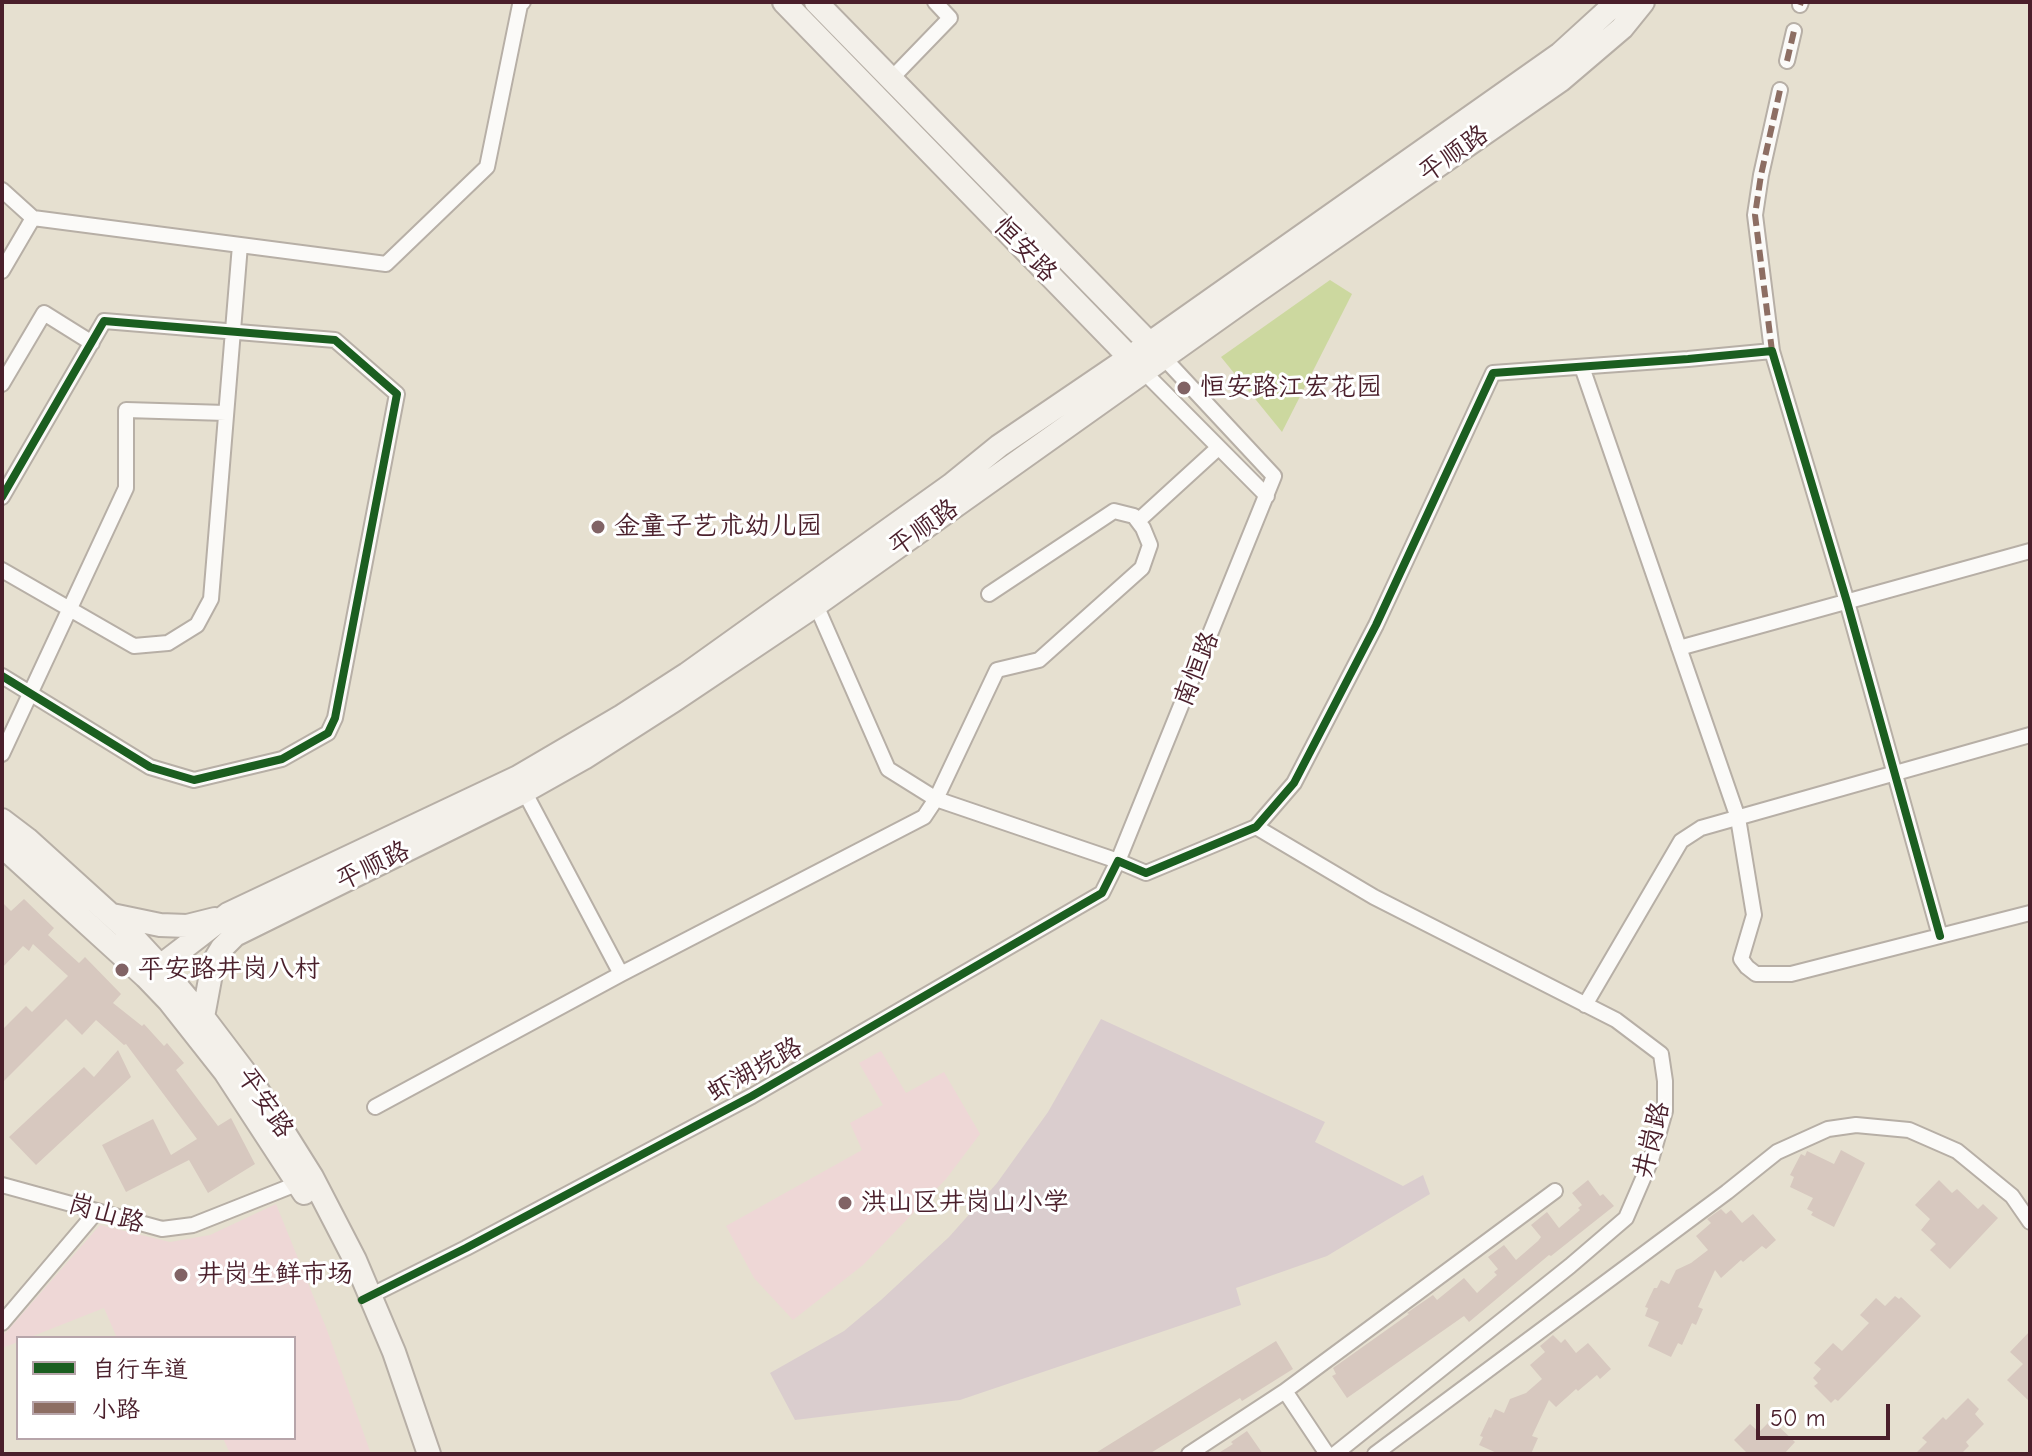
<!DOCTYPE html>
<html>
<head>
<meta charset="utf-8">
<style>
  body { margin:0 }
  #map { position:relative; width:2032px; height:1456px; overflow:hidden; background:#e6e0d0; font-family:"Comic Neue","LXGW WenKai TC",sans-serif }
  canvas { display:block }
  .frame { position:absolute; inset:0; border:4px solid #4a1f2b; pointer-events:none }
  .legend { position:absolute; left:16px; top:1336px; width:280px; height:104px; box-sizing:border-box; background:#fff; border:2px solid #b7a5aa; margin:0; padding:10px 14px; list-style:none; font-size:24px; color:#4a1f2b }
  .legend li { display:flex; align-items:center; gap:16px; height:40px }
  .legend b { width:40px; border:2px solid #b7a5aa }
  .scale { position:absolute; left:1756px; top:1404px; width:134px; height:36px; box-sizing:border-box; border:4px solid #4a1f2b; border-top:0; padding-left:10px; font-size:24px; line-height:28px; white-space:nowrap; color:#4a1f2b; -webkit-text-stroke:6px #fff; paint-order:stroke }
</style>
</head>
<body>
<div id="map">
<canvas width="2032" height="1456"></canvas>
<div class="frame"></div>
<ul class="legend">
<li><b style="height:10px;background:#1b5e20"></b>自行车道</li>
<li><b style="height:10px;background:#8d6e63"></b>小路</li>
</ul>
<div class="scale">50 m</div>
</div>
<script>
const ctx = document.querySelector('canvas').getContext('2d');
ctx.lineJoin = 'round';
function fillPath(path, color) {
  ctx.fillStyle = color;
  ctx.fill(path, 'evenodd');
}
function toPath(rows) {
  const path = new Path2D();
  for (const r of rows) {
    path.moveTo(r[0], r[1]);
    for (let i = 2; i < r.length; i += 2) path.lineTo(r[i], r[i + 1]);
  }
  return path;
}
function trace(path, color, width, dash) {
  ctx.strokeStyle = color;
  ctx.lineWidth = width;
  ctx.lineCap = dash ? 'butt' : 'round';
  ctx.setLineDash(dash || []);
  ctx.stroke(path);
}
function label(font, color, halo, rows, align = 'center') {
  ctx.font = font + ' "Comic Neue","LXGW WenKai TC",sans-serif';
  ctx.lineWidth = 6;
  ctx.setLineDash([]);
  ctx.textBaseline = 'middle';
  ctx.strokeStyle = halo;
  ctx.fillStyle = color;
  for (const [text, x, y, turn = 0] of rows) {
    ctx.save();
    ctx.translate(x, y);
    ctx.rotate((+turn || 0) * Math.PI / 180);
    ctx.textAlign = isNaN(turn) ? turn : align;
    if (halo) ctx.strokeText(text, 0, 0);
    ctx.fillText(text, 0, 0);
    ctx.restore();
  }
}
const built = toPath([
  [881,1051,906,1093,944,1072,980,1134,946,1179,863,1265,793,1320,754,1278,726,1226,862,1150,850,1123,883,1105,859,1063],
  [276,1204,327,1330,371,1454,230,1454,223,1438,294,1438,294,1338,117,1338,104,1308,28,1338,18,1338,18,1342,2,1348,2,1337,100,1225,170,1242,210,1235]
]);
const industrial = toPath([
  [1101,1019,1325,1122,1315,1142,1403,1186,1423,1175,1430,1194,1327,1256,1236,1288,1241,1305,960,1400,795,1420,770,1373,844,1331,881,1300,949,1237,997,1183,1048,1112]
]);
const green = toPath([
  [1330,280,1352,294,1282,432,1221,357]
]);
const building = toPath([
  [24,899,54,928,48,935,79,963,85,957,121,994,113,1003,142,1026,144,1024,164,1046,167,1043,184,1063,176,1070,218,1126,231,1118,255,1164,208,1193,189,1160,126,1192,102,1145,153,1119,171,1155,197,1139,126,1044,124,1045,96,1020,82,1035,66,1019,2,1083,2,1030,26,1006,32,1012,68,976,33,944,29,951,23,946,2,968,2,902,11,911],
  [118,1050,131,1077,36,1165,9,1137,84,1067,94,1077],
  [1841,1150,1865,1163,1834,1227,1811,1215,1813,1212,1807,1209,1813,1198,1790,1187,1794,1177,1790,1175,1801,1154,1805,1156,1807,1151,1834,1164],
  [1588,1180,1600,1196,1603,1194,1614,1206,1551,1256,1549,1255,1469,1322,1464,1316,1347,1398,1332,1376,1336,1374,1333,1368,1409,1314,1407,1313,1414,1308,1433,1295,1437,1300,1464,1278,1477,1293,1497,1275,1494,1272,1498,1269,1488,1257,1504,1245,1516,1260,1538,1241,1541,1237,1531,1225,1547,1212,1559,1228,1580,1210,1578,1208,1582,1205,1572,1193],
  [1939,1180,1952,1193,1957,1189,1978,1209,1983,1204,1998,1218,1950,1269,1930,1250,1936,1244,1921,1230,1930,1219,1915,1205],
  [1721,1209,1726,1214,1731,1210,1742,1223,1753,1214,1776,1240,1766,1249,1762,1246,1743,1262,1741,1260,1721,1278,1715,1270,1698,1307,1703,1309,1696,1325,1692,1323,1682,1345,1678,1343,1671,1357,1648,1346,1659,1322,1645,1316,1648,1308,1645,1307,1654,1288,1657,1288,1661,1280,1669,1284,1676,1270,1691,1263,1708,1250,1696,1236,1711,1223,1707,1219],
  [1895,1296,1899,1299,1901,1297,1921,1316,1838,1401,1835,1399,1831,1403,1814,1386,1818,1383,1813,1378,1821,1369,1814,1363,1833,1343,1842,1351,1869,1323,1860,1315,1876,1298,1885,1306],
  [2030,1331,2030,1402,2007,1380,2023,1364,2010,1352],
  [1553,1335,1561,1343,1565,1339,1576,1353,1588,1343,1611,1369,1600,1379,1597,1375,1578,1391,1576,1389,1556,1407,1549,1400,1532,1436,1538,1438,1531,1454,1499,1454,1479,1445,1483,1437,1480,1436,1489,1417,1491,1418,1495,1409,1504,1413,1510,1399,1526,1393,1542,1379,1530,1365,1545,1352,1540,1346],
  [1276,1341,1293,1369,1242,1401,1240,1398,1149,1454,1094,1454],
  [1968,1398,1979,1409,1975,1414,1984,1424,1966,1442,1969,1446,1961,1454,1915,1454,1927,1442,1922,1438,1943,1417,1946,1420],
  [1769,1422,1773,1425,1775,1423,1795,1442,1784,1454,1748,1454,1734,1440,1750,1424,1759,1432],
  [1247,1431,1263,1454,1217,1454,1233,1444,1231,1442]
]);
const minor = toPath([
  [1800,5,1801,2],
  [1787,61,1794,31],
  [891,79,950,18,935,2],
  [2,190,33,218,386,264,487,167,520,5,523,2],
  [2,271,33,218],
  [1772,351,1755,215,1761,175,1780,90],
  [1582,367,1738,818,1754,915,1741,959,1747,967,1756,974,1791,974,2030,913],
  [1145,373,1267,496],
  [2,384,44,313,92,343],
  [2,497,104,321,335,340,397,394,335,718,328,733,282,759,194,780,150,767,2,676],
  [1138,521,1218,448],
  [2,570,134,646,168,643,197,625,211,599,240,245],
  [816,605,888,769,936,799,1118,861,1274,476,1164,358],
  [1679,648,2030,551],
  [2,754,126,488,126,410,226,413],
  [524,791,621,974],
  [1256,827,1374,897,1616,1020,1661,1054,1665,1081,1665,1111,1651,1160,1626,1218,1570,1266,1335,1454],
  [1585,1005,1681,841,1701,828,2030,735],
  [375,1107,621,974,924,817,936,799,997,670,1039,660,1142,568,1150,545,1143,528,1134,516,1114,511,989,594],
  [2,1185,162,1229,193,1225,299,1183],
  [366,1298,466,1248,752,1096,1102,893,1118,861,1146,873,1256,827,1294,783,1376,625,1493,373,1688,359,1772,351,1847,602,1940,936],
  [2,1323,97,1211],
  [1285,1391,1327,1454],
  [1189,1454,1285,1391,1555,1191],
  [1375,1454,1727,1192,1777,1152,1828,1129,1856,1125,1909,1130,1957,1151,2012,1196,2030,1222]
]);
const secondary = toPath([
  [784,2,1140,368],
  [816,2,1158,352],
  [2,820,27,839,123,926,160,966,203,1017,253,1083,312,1177,355,1260,394,1352,429,1454],
  [2,846,146,977,169,1001,225,1072,304,1193],
  [112,915,160,925,187,926,215,919],
  [146,977,228,914,518,777,622,716,687,674,951,485,999,446,1130,357,1560,54,1617,2],
  [203,1017,213,963,222,948,235,935,520,794,584,758,673,701,816,605,1249,297,1561,80,1622,28,1643,2]
]);
const quiet = toPath([
  [1800,5,1801,2],
  [1787,61,1794,31],
  [1772,351,1755,215,1761,175,1780,90]
]);
const cycleway = toPath([
  [2,497,104,321,335,340,397,394,335,718,328,733,282,759,194,780,150,767,2,676],
  [362,1300,466,1248,752,1096,1102,893,1118,861,1146,873,1256,827,1294,783,1376,625,1493,373,1688,359,1772,351,1847,602,1940,936]
]);
const markers = [
  [1184,388,8,"#816365"],
  [598,527,8,"#816365"],
  [122,970,8,"#816365"],
  [845,1203,8,"#816365"],
  [181,1275,8,"#816365"]
];
const streetNames = [
  ["平顺路",1454,154,-35],
  ["恒安路",1025,250,46],
  ["平顺路",924,528,-35],
  ["南恒路",1197,669,-68],
  ["平顺路",373,866,-26],
  ["虾湖垸路",755,1070,-29],
  ["平安路",265,1103,56],
  ["井岗路",1652,1140,-76],
  ["岗山路",106,1214,16]
];
const poiNames = [
  ["恒安路江宏花园",1200,388],
  ["金童子艺术幼儿园",614,527],
  ["平安路井岗八村",138,970],
  ["洪山区井岗山小学",861,1203],
  ["井岗生鲜市场",197,1275]
];
fillPath(built, '#eed7d6');
fillPath(industrial, '#dacdce');
fillPath(green, '#ccd89f');
fillPath(building, '#d7c8bf');
trace(minor, '#b7afa6', 18);
trace(secondary, '#b7afa6', 26);
trace(minor, '#fbfaf8', 14);
trace(secondary, '#f3f0ea', 22);
trace(quiet, '#8d6e63', 6, [12, 6]);
trace(cycleway, '#1b5e20', 8);
for (const [x, y, r, color] of markers) {
  const dot = new Path2D();
  dot.arc(x, y, r, 0, 2 * Math.PI);
  ctx.fillStyle = color;
  ctx.fill(dot);
  trace(dot, '#fff', 3);
}
label('26px', '#4a1f2b', '#fff', streetNames);
label('26px', '#4a1f2b', '#fff', poiNames, 'left');
</script>
</body>
</html>
